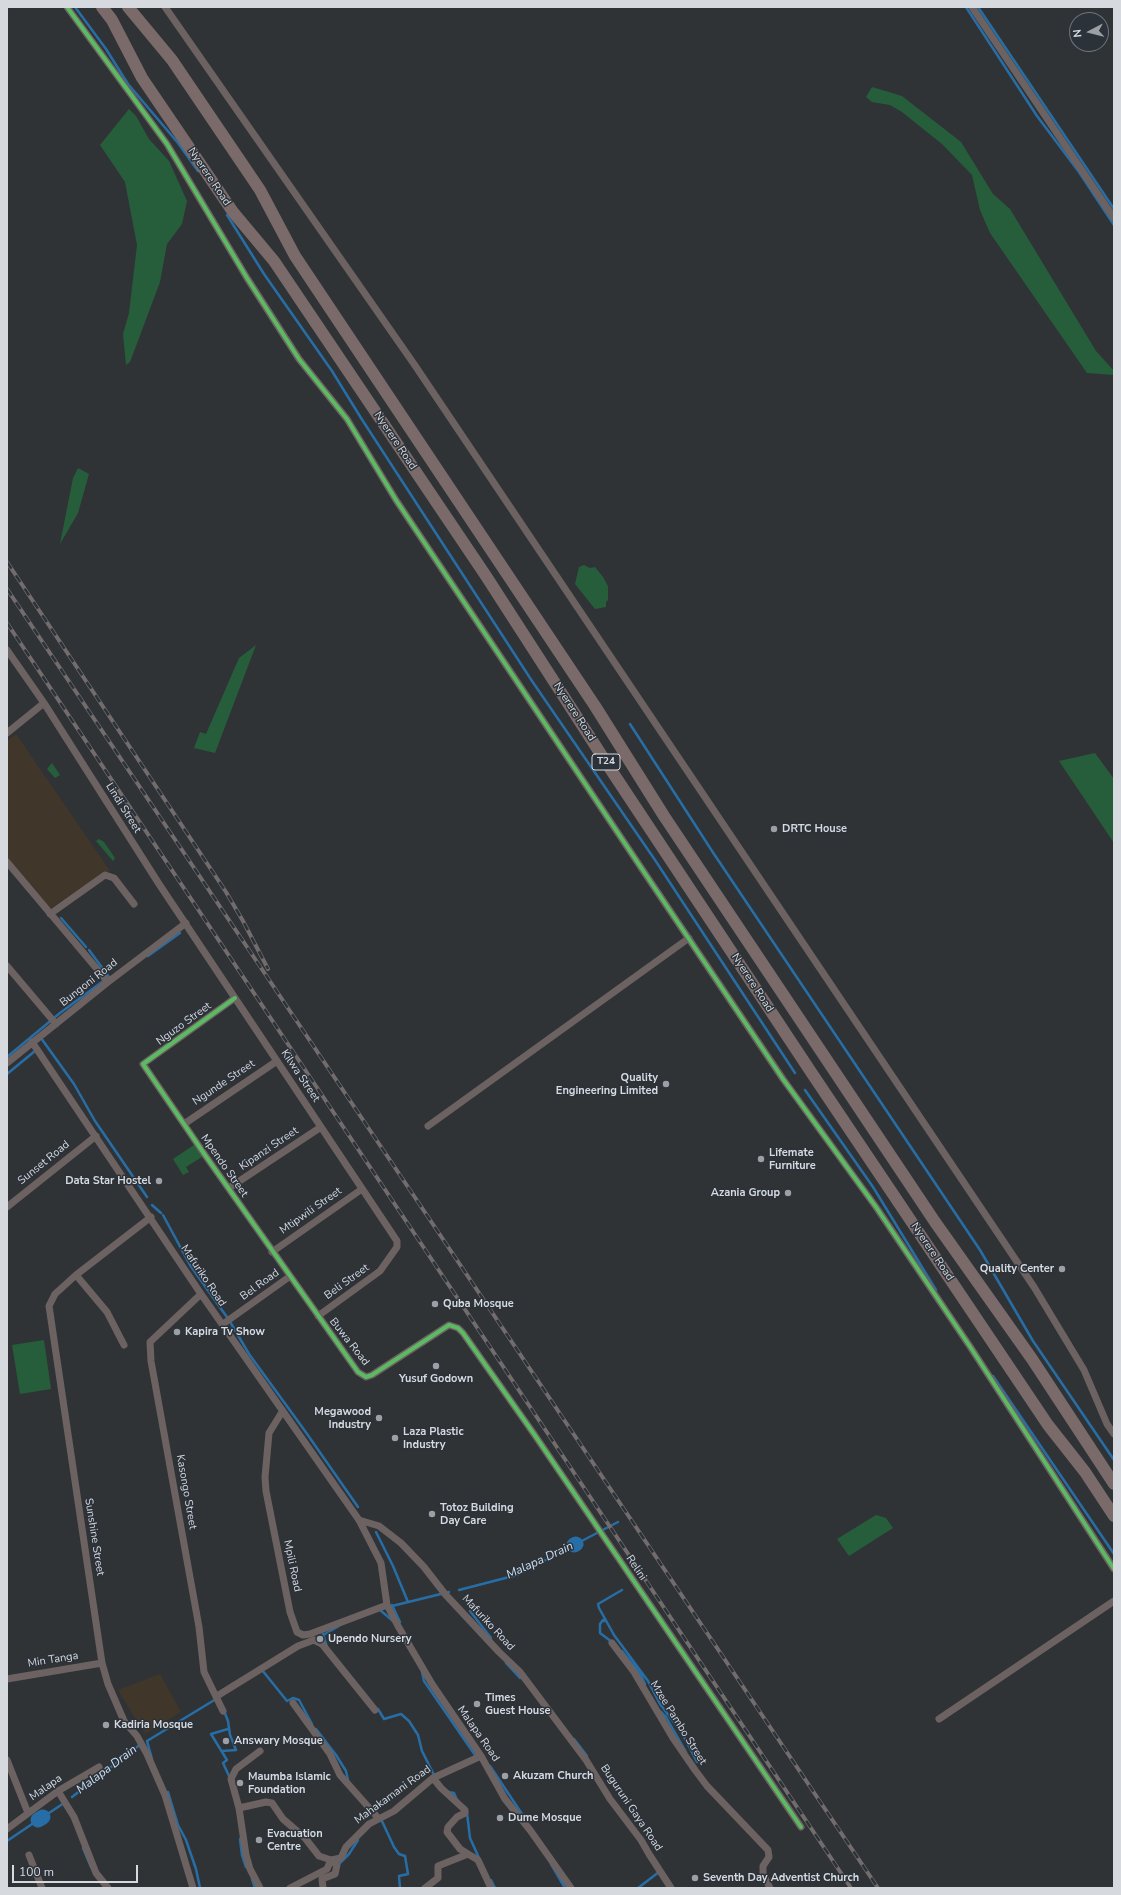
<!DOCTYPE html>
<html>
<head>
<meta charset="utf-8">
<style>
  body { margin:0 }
  #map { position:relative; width:1121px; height:1895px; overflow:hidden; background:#303336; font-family:"Nunito Sans",sans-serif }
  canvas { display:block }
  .frame { position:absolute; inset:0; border:8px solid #d6dadf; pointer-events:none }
  .north { position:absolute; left:1069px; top:12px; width:40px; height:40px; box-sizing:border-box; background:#2c323a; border:1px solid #70757c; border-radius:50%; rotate:263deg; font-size:11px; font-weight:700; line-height:16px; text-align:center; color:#d6dadf }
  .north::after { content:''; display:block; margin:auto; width:14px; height:18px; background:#9ca0a4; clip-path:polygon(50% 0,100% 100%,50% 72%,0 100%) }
  .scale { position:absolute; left:12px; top:1865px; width:126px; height:18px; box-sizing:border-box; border:2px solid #d6dadf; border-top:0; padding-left:5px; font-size:12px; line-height:14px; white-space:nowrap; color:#d6dadf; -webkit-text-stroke:3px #2c323a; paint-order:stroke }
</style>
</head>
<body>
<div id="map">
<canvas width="1121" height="1895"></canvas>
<div class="frame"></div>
<div class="north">N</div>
<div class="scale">100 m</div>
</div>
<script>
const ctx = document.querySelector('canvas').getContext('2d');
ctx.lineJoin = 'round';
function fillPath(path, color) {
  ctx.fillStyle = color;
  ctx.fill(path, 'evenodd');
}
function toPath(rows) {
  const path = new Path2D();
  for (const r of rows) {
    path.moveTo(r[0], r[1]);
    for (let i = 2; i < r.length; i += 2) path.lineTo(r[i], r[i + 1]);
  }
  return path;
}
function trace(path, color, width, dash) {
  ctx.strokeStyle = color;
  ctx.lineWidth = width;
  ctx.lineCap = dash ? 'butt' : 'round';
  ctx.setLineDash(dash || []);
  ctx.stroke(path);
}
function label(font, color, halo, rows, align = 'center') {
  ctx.font = font + ' "Nunito Sans",sans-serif';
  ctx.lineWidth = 3;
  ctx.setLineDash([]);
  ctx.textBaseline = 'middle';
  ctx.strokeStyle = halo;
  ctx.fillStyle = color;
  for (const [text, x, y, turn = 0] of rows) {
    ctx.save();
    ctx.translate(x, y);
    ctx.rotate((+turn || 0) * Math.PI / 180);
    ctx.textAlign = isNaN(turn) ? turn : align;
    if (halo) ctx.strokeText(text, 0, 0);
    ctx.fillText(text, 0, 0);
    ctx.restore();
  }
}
const education = toPath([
  [16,734,110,871,49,909,7,857,7,741],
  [160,1674,181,1712,145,1734,118,1690]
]);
const green = toPath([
  [872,87,902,96,961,142,993,194,1010,209,1096,351,1114,371,1114,375,1087,373,990,233,980,210,972,175,942,144,902,112,890,105,872,102,866,97],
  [129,109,136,116,149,139,169,161,187,201,182,224,167,244,160,282,130,362,126,365,123,334,129,313,137,245,125,182,100,145],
  [78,468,89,474,78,513,60,544,73,478],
  [584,565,590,568,595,567,603,577,608,586,608,600,606,602,606,607,595,609,575,584,579,567],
  [256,645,215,753,194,748,200,732,206,734,239,658],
  [1095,753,1114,779,1114,843,1059,761],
  [52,763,60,775,55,778,47,769],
  [99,839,104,842,115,858,113,861,96,841],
  [197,1143,205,1155,186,1167,189,1172,183,1175,173,1159],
  [44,1340,51,1389,20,1394,12,1345],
  [876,1515,886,1518,893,1528,849,1556,837,1539]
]);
const stream = toPath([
  [75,7,106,49,128,84,178,143,198,171],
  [966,7,1037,116,1079,172,1114,225],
  [978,7,1114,209],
  [227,215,264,274,332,371,361,418,532,681,655,860,795,1073],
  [630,724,712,851,980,1250,1033,1341,1114,1460],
  [61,918,86,947],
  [89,950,109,977],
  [148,956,180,933],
  [41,1038,74,1084,95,1121,147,1197],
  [7,1057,60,1013,106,979],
  [7,1074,35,1051],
  [805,1090,873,1187,936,1290],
  [152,1205,161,1213],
  [163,1215,190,1265,229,1320,249,1354,305,1431,358,1507],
  [993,1376,1114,1554],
  [376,1532,393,1566,408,1602],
  [576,1544,618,1522],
  [459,1590,517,1575,574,1545],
  [622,1590,598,1604,599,1608,614,1635,648,1681,660,1704,682,1733,697,1762],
  [392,1605,400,1622],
  [392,1606,449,1592],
  [380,1610,393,1621],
  [470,1611,491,1638],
  [604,1621,603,1620,600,1624,600,1633,612,1642],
  [323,1634,327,1647],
  [316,1639,339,1626],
  [622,1651,641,1675,645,1684],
  [506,1663,520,1678],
  [262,1670,287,1701,293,1698,299,1700,312,1724],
  [422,1672,424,1681,475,1755],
  [378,1709,384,1719,401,1714,409,1721,418,1735,422,1751,434,1775],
  [660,1711,666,1717,686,1752],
  [228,1729,211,1734,227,1760,223,1763,230,1778],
  [316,1729,336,1755,346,1771,348,1780],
  [574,1739,587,1756],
  [147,1741,152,1759],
  [147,1741,216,1699],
  [222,1751,236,1750,230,1735,228,1721,224,1711],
  [490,1766,524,1817],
  [168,1792,178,1825,186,1840,196,1869,200,1888],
  [448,1792,454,1793,457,1800],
  [72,1797,141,1744],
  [467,1813,470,1838,479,1858],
  [43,1817,64,1803],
  [381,1819,394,1847,399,1854,405,1856,408,1874,399,1876,400,1888],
  [240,1839,242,1855,246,1867],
  [7,1841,38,1820],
  [83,1848,91,1867],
  [551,1864,565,1888],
  [338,1865,349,1854,358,1840],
  [252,1879,255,1888],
  [491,1880,495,1888],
  [638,1888,659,1872]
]);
const river = toPath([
  [574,1545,576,1544],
  [38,1820,43,1817]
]);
const minor = toPath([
  [67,7,167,144,247,278,299,359,347,419,396,500,640,866,783,1079,876,1207,971,1348,1114,1569],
  [165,7,414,364,1034,1287,1084,1370,1107,1424,1114,1434],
  [972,7,1114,218],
  [7,650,44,703,159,884,397,1241,397,1247,380,1271,318,1316],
  [7,733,44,703],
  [7,862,108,982],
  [50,914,105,875,114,878,134,904],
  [7,966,56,1024],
  [235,998,143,1064,205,1155,358,1372,366,1377,372,1375,449,1325,458,1328,463,1333,534,1434,801,1827],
  [32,1042,201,1294,359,1520,381,1563,387,1605,398,1626,432,1684,481,1756,505,1799,530,1830,571,1888],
  [7,1063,108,982,186,923],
  [184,1124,277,1061],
  [428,1126,689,938],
  [229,1188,321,1127],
  [7,1207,96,1136],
  [151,1217,76,1275,55,1294,49,1306,102,1663,108,1684,124,1721,137,1736,147,1754,165,1795,193,1888],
  [272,1252,362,1189],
  [76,1275,107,1312,124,1345],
  [201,1294,150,1342,151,1361,199,1627,204,1672,223,1711],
  [223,1324,289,1277],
  [282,1412,269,1433,265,1477,266,1491,290,1612,297,1632,303,1635,310,1634,387,1605],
  [359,1520,379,1526,401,1543,424,1567,445,1594,499,1652,520,1672,586,1760,610,1799,641,1840,649,1854,671,1888],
  [612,1643,634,1672,673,1738,695,1770,707,1786,768,1850,769,1857,763,1866,763,1874,770,1888],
  [7,1679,102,1663],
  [217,1696,298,1646,314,1640,322,1644,375,1710],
  [293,1703,330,1754,340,1775,379,1819],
  [939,1719,1114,1601],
  [7,1760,28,1813],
  [433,1778,441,1788,465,1810,465,1813,457,1817,448,1827,447,1832,460,1849,468,1854],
  [58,1791,74,1817,96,1873,108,1888],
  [239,1808,266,1802,272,1803,283,1819,305,1838,319,1856,331,1860,337,1865,335,1874,322,1879,323,1888],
  [7,1829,58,1791,99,1767],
  [29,1855,42,1888],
  [260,1888,250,1869,246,1855,239,1808,231,1779,236,1769,260,1751],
  [290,1888,327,1869,331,1860,341,1858,346,1847,369,1824,394,1811,433,1778,481,1756],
  [425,1888,438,1878,438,1866,468,1854,478,1860,491,1888]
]);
const trunk = toPath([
  [102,7,112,20,142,78,233,212,274,261,486,576,613,773,813,1075,1048,1425,1085,1472,1114,1516],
  [128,7,172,60,260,190,295,256,595,706,664,816,935,1222,1032,1359,1114,1484]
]);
const rail = toPath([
  [7,562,226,892,243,921,268,969],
  [7,589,878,1888],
  [7,623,851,1888]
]);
const cycleway = toPath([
  [67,7,167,144,247,278,299,359,347,419,396,500,640,866,783,1079,876,1207,971,1348,1114,1569],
  [235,998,143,1064,205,1155,358,1372,366,1377,372,1375,449,1325,458,1328,463,1333,534,1434,801,1827]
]);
const markers = [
  [774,829,4,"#9ca0a4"],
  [666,1084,4,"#9ca0a4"],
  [761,1159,4,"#9ca0a4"],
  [159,1181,4,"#9ca0a4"],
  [788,1193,4,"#9ca0a4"],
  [1062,1269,4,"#9ca0a4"],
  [435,1304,4,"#9ca0a4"],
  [177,1332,4,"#9ca0a4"],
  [436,1366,4,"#9ca0a4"],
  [379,1418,4,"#9ca0a4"],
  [395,1438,4,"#9ca0a4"],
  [432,1514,4,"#9ca0a4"],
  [320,1639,4,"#9ca0a4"],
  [477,1704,4,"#9ca0a4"],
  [106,1725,4,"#9ca0a4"],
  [226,1741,4,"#9ca0a4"],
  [505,1776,4,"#9ca0a4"],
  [240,1783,4,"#9ca0a4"],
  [500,1818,4,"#9ca0a4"],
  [259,1840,4,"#9ca0a4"],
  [695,1878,4,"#9ca0a4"]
];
const shields = [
  [606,762,28]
];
const shieldNames = [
  ["T24",606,762]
];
const streetNames = [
  ["Nyerere Road",209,177,56],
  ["Nyerere Road",395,441,56],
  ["Nyerere Road",574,712,57],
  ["Lindi Street",123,808,58],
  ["Bungoni Road",89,983,-38],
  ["Nyerere Road",752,983,57],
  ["Nguzo Street",184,1024,-36],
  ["Kilwa Street",300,1076,56],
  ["Ngunde Street",224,1083,-34],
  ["Kipanzi Street",269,1149,-34],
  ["Sunset Road",44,1163,-39],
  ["Mpendo Street",224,1166,55],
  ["Mtipwili Street",311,1211,-35],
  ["Nyerere Road",932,1252,56],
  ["Mafuriko Road",203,1276,56],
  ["Beli Street",347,1282,-36],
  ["Bel Road",260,1285,-36],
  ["Buwa Road",349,1342,52],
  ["Kasongo Street",186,1492,80],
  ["Sunshine Street",94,1537,81],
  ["Mpili Road",292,1566,78],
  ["Relini",636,1568,56],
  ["Mafuriko Road",488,1623,47],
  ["Min Tanga",53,1660,-9],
  ["Mzee Pambo Street",678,1723,58],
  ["Malapa Road",478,1734,55],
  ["Malapa",46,1788,-35],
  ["Mahakamani Road",393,1795,-36],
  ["Buguruni Gaya Road",631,1808,56]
];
const poiNames = [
  ["DRTC House",782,829],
  ["Quality",658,1078,"right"],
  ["Engineering Limited",658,1091,"right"],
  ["Lifemate",769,1153],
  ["Furniture",769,1166],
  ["Data Star Hostel",151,1181,"right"],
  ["Azania Group",780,1193,"right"],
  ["Quality Center",1054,1269,"right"],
  ["Quba Mosque",443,1304],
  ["Kapira Tv Show",185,1332],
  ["Yusuf Godown",436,1379,"center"],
  ["Megawood",371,1412,"right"],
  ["Industry",371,1425,"right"],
  ["Laza Plastic",403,1432],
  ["Industry",403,1445],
  ["Totoz Building",440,1508],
  ["Day Care",440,1521],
  ["Upendo Nursery",328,1639],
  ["Times",485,1698],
  ["Guest House",485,1711],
  ["Kadiria Mosque",114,1725],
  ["Answary Mosque",234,1741],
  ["Akuzam Church",513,1776],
  ["Maumba Islamic",248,1777],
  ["Foundation",248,1790],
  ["Dume Mosque",508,1818],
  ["Evacuation",267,1834],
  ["Centre",267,1847],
  ["Seventh Day Adventist Church",703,1878]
];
const waterNames = [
  ["Malapa Drain",540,1561,-25],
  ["Malapa Drain",107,1770,-37]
];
fillPath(education, '#41362a');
fillPath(green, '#265e3b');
trace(stream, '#276ea6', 2.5);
trace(river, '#276ea6', 15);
trace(minor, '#6d6262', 7);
trace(trunk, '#7a6a6a', 12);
trace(rail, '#736c6d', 4);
trace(rail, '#2c323a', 2.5, [8]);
trace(cycleway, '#5cba63', 4);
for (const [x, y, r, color] of markers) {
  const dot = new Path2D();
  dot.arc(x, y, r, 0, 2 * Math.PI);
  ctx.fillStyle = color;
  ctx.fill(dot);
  trace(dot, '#2c323a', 1.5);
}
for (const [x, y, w] of shields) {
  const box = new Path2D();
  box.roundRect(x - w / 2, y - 8, w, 16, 3);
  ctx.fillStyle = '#2c323a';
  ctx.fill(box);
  trace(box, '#d6dadf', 1);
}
label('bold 10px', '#d6dadf', null, shieldNames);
label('11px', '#d6dadf', '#2c323a', streetNames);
label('bold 11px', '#d6dadf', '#2c323a', poiNames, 'left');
label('italic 12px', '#cee0f1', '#2c323a', waterNames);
</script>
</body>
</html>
